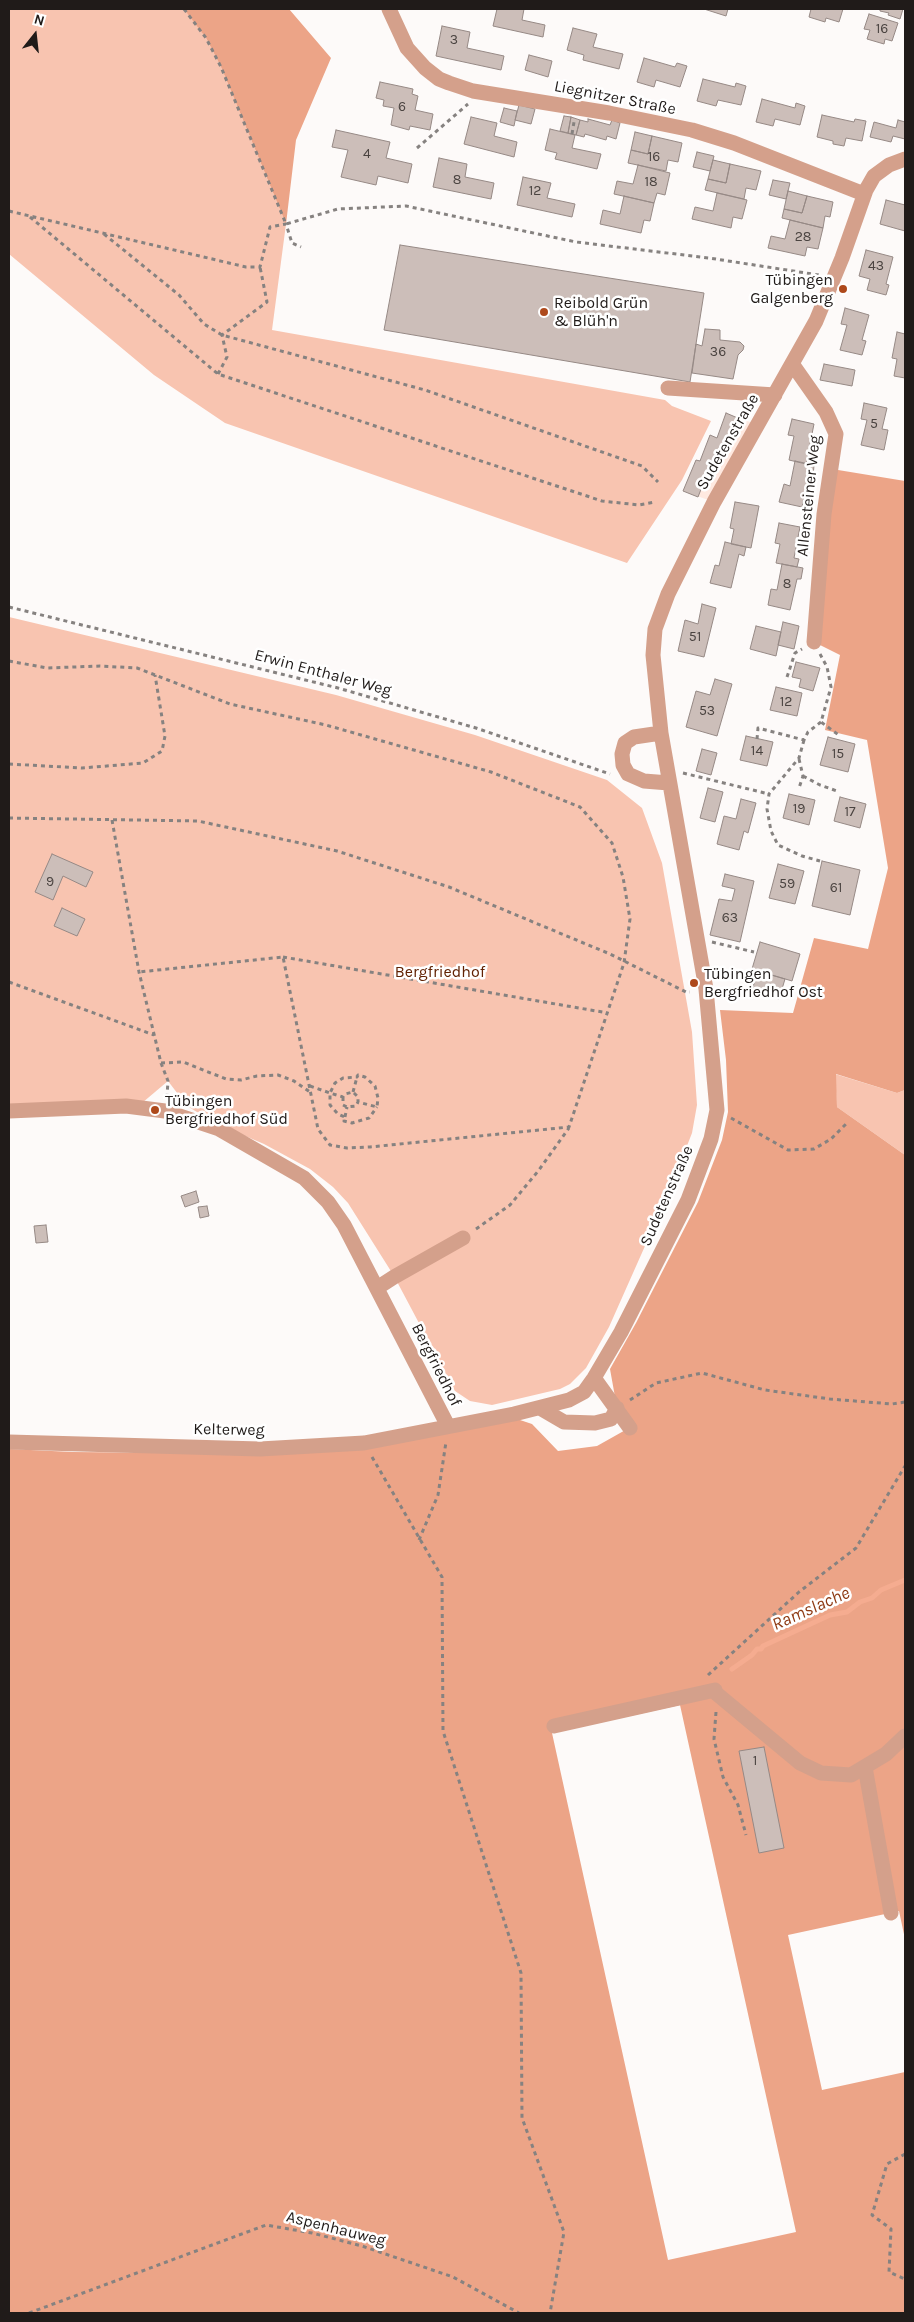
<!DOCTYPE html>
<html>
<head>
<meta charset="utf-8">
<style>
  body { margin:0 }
  #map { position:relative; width:914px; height:2322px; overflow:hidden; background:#fdfaf9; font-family:Karla,sans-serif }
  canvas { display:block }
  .frame { position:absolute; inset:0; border:10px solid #201b19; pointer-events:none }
  .north { position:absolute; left:10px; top:10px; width:50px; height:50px; -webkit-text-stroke:4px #fff; paint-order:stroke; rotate:16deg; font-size:14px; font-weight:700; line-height:20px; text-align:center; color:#201b19 }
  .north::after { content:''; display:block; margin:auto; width:18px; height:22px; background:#201b19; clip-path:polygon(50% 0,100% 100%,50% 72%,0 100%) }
</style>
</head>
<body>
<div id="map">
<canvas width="914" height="2322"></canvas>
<div class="frame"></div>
<div class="north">N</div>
</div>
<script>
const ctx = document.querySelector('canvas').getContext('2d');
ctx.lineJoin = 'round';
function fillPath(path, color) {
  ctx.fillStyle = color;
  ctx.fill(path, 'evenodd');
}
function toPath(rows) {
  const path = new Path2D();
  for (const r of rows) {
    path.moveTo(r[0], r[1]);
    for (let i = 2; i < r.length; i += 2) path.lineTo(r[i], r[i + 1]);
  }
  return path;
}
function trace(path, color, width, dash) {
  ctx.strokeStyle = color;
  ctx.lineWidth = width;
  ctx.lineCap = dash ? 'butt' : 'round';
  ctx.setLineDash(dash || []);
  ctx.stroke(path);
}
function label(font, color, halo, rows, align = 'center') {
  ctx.font = font + ' Karla,sans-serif';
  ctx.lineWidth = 5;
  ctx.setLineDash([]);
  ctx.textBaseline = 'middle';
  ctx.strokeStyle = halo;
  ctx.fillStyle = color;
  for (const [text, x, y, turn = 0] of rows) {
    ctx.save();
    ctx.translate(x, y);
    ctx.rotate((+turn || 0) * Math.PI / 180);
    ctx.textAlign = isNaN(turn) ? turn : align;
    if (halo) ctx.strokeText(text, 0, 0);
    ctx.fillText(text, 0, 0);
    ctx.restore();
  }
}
const built = toPath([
  [726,413,758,425,714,502,683,491,696,460,700,461,710,435,717,438]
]);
const green = toPath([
  [9,9,184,9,188,12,206,38,221,67,286,224,272,330,665,400,672,406,711,421,682,480,627,563,225,423,154,375,9,254],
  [9,617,336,695,475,735,607,780,642,808,662,863,692,1032,697,1105,692,1133,669,1192,609,1327,586,1368,570,1384,560,1389,492,1405,470,1401,455,1391,394,1276,348,1203,333,1187,310,1169,264,1144,217,1124,187,1106,168,1081,142,1103,9,1105],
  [835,1074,897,1093,905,1090,905,1155,837,1107]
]);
const forest = toPath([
  [184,9,289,9,331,58,296,140,286,224,221,67,206,38],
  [832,469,905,481,905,1090,897,1093,836,1074,837,1107,905,1155,905,1939,899,1911,788,1935,822,2090,905,2072,905,2313,9,2313,9,1449,73,1452,263,1454,517,1419,532,1424,558,1451,597,1446,629,1428,617,1408,610,1369,636,1323,698,1202,722,1140,728,1112,726,1060,720,1010,793,1013,814,938,868,949,888,868,867,740,825,730,840,655,814,642],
  [680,1705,796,2232,668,2260,552,1733]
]);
const stream = toPath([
  [732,1669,752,1655,757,1649,761,1649,763,1646,830,1615,847,1612,860,1602,872,1598,881,1590,905,1580]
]);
const building = toPath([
  [497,9,524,9,522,20,545,25,543,37,493,26,497,9],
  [704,9,728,9,726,16,704,9],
  [811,9,843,9,839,22,826,18,825,22,809,17,811,9],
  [880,9,903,9,900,19,888,15,889,13,880,11,880,9],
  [869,14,898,23,892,41,885,39,884,44,867,39,870,30,864,29,869,14],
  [442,26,470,32,467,48,504,56,501,70,436,56,442,26],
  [573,28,597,34,593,47,623,54,619,69,583,60,584,55,567,50,573,28],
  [529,55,552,61,548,77,525,70,529,55],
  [644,58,675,67,677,63,687,66,680,87,656,80,654,87,637,82,644,58],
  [703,79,735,87,736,83,746,86,741,105,718,100,716,106,697,101,703,79],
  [380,82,413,89,412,94,418,96,415,110,433,114,430,130,410,126,409,130,391,125,394,108,383,106,384,100,376,98,380,82],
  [762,99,795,108,796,103,805,106,800,125,775,119,773,126,756,122,762,99],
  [519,105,535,109,531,124,515,120,519,105],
  [504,108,517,111,514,126,500,122,504,108],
  [822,115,854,122,855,119,866,121,862,141,846,138,844,146,833,144,833,141,817,137,822,115],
  [564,116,571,117,568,133,560,131,564,116],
  [471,117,497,123,494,136,517,142,514,157,464,144,471,117],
  [571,117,580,120,576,135,568,133,571,117],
  [588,119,610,125,612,120,620,123,616,139,607,136,606,140,585,134,584,137,576,135,580,120,588,122,588,119],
  [898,120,905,122,905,139,893,136,891,142,870,137,874,122,896,128,898,120],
  [550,129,575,135,572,148,601,154,597,169,555,159,557,153,545,150,550,129],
  [336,130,390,142,386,158,412,164,408,183,378,176,376,185,341,177,348,150,332,147,336,130],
  [635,132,652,136,648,154,631,150,635,132],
  [652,136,682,143,678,162,668,160,666,171,628,163,631,150,648,154,652,136],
  [697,152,714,156,710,171,693,167,697,152],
  [439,158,467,164,465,177,494,183,491,199,433,187,439,158],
  [713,160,730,164,726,183,708,179,713,160],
  [730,164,761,171,756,190,746,188,744,199,705,190,708,179,726,183,730,164],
  [638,165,670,173,665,195,657,193,654,203,614,194,617,181,633,184,638,165],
  [523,177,551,183,547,198,575,204,572,217,517,205,523,177],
  [773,180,790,183,786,199,769,195,773,180],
  [788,191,807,196,802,213,784,209,788,191],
  [717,193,747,200,742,219,733,217,731,228,692,219,695,207,713,211,717,193],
  [624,196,654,203,650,221,644,220,641,233,600,224,603,210,620,214,624,196],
  [807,196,833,202,830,217,825,216,823,228,782,218,784,209,802,213,807,196],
  [886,200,905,205,905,231,880,224,886,200],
  [790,220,823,228,818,249,807,247,805,256,768,248,771,236,785,239,790,220],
  [400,245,704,293,690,382,384,330,400,245],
  [866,250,893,257,886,284,889,285,886,295,867,290,870,279,859,276,866,250],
  [845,308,869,315,862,340,866,341,862,355,840,350,847,325,841,324,845,308],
  [705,329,720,330,720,340,740,342,744,346,743,350,738,355,733,379,692,373,696,344,702,346,705,329],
  [897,332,905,334,905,378,894,376,897,359,892,358,897,332],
  [824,364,855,370,852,386,820,380,824,364],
  [864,403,887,408,882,429,888,430,884,450,861,445,867,420,861,419,864,403],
  [726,413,740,419,729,446,724,445,714,471,709,469,698,497,683,491,696,460,700,461,710,435,717,438,726,413],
  [792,419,814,424,806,464,789,460,794,436,788,435,792,419],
  [795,461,814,465,813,477,808,477,802,507,779,502,784,484,790,486,795,461],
  [735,502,759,506,751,548,731,544,734,529,730,528,735,502],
  [779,523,800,527,794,558,799,559,797,567,776,563,780,544,775,543,779,523],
  [725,542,746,547,744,556,739,554,731,588,710,583,715,565,719,566,725,542],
  [782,564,803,568,801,579,797,579,790,610,768,605,771,589,777,590,782,564],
  [702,604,716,608,704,657,678,651,685,620,698,624,702,604],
  [783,622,799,626,794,649,778,645,783,622],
  [756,626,781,632,776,656,750,649,756,626],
  [796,662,820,668,813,691,799,687,801,679,792,677,796,662],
  [715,679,732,684,717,736,686,727,696,691,710,695,715,679],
  [776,687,802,693,797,716,770,710,776,687],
  [746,736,773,742,767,766,740,760,746,736],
  [828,737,855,744,848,772,820,765,828,737],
  [702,749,717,753,711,775,696,771,702,749],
  [708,788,723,792,715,822,700,818,708,788],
  [789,794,815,800,809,825,783,818,789,794],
  [840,797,866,804,860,828,834,821,840,797],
  [741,799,756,803,748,833,744,831,739,850,717,844,724,816,736,819,741,799],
  [52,854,93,872,86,887,63,876,53,900,35,892,52,854],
  [822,861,860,870,850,915,812,906,822,861],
  [778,864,804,871,795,904,769,898,778,864],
  [725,874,754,881,740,942,710,935,719,899,732,901,735,889,722,886,725,874],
  [62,908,85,919,77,936,54,926,62,908],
  [760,942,800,954,792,981,752,969,760,942],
  [757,971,785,979,779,999,752,992,757,971],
  [196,1191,199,1202,185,1207,181,1196,196,1191],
  [207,1206,209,1216,200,1218,198,1207,207,1206],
  [46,1225,48,1242,36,1243,34,1226,46,1225],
  [764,1747,784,1848,759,1853,739,1751,764,1747]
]);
const path = toPath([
  [184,9,206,38,221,67,286,224,338,209,406,206,576,242,709,258,819,275],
  [572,134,574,122],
  [417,148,468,104],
  [9,211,246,267,260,267,270,227,286,224,292,243,301,247],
  [30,217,218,374,602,501,639,505,655,502],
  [104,234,179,295,204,324,222,335,425,390,642,466,658,482],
  [218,374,227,357,222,335,267,302,260,267],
  [9,607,338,688,476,728,610,774],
  [820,654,827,667,831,687,821,722,840,736],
  [9,661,47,668,100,666,137,668,230,704,326,725,491,772,580,807,612,843,623,877,630,919,624,963,569,1127,370,1147,347,1148,330,1145,318,1129,283,957,139,972],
  [787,677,795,653,802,649],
  [757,739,758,728,804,740,808,732,821,722],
  [804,740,799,758,769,794,767,809,771,831,778,845,802,856,820,861],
  [799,759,803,776,799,788],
  [9,764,82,768,143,763,162,751,165,736,155,675],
  [683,773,769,794],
  [803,776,820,785,837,791],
  [9,818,198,821,337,851,449,887,610,954,686,992,690,992],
  [112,820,139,972,161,1063,168,1081,167,1096],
  [712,942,754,952],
  [283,957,608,1013],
  [9,982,154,1035],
  [161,1063,183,1062,226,1079,241,1080,257,1076,278,1075,294,1081,310,1092],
  [310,1086,330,1093,343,1097,345,1094,353,1092,358,1097,358,1102,377,1107,378,1098,375,1086,365,1077,358,1075,357,1077,343,1078,335,1083,330,1093,330,1105,338,1114,345,1117,344,1121,352,1123,369,1118,377,1107],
  [353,1092,357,1077],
  [343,1097,343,1105,347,1107,356,1106,358,1102],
  [345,1117,347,1107],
  [731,1118,788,1150,814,1149,831,1139,848,1122],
  [476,1229,510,1205,539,1170,569,1128],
  [630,1400,656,1383,702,1373,765,1390,830,1399,892,1404,905,1402],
  [372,1457,442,1577,443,1731,521,1973,522,2118,564,2232,550,2313],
  [419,1540,438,1495,446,1442],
  [708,1675,799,1592,856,1548,905,1466],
  [716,1712,714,1739,723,1777,738,1805,746,1835],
  [905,2154,887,2164,872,2215,891,2229,889,2272,905,2279],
  [29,2313,266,2225,312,2233,362,2246,453,2277,519,2313]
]);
const minor = toPath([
  [389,9,407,48,425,68,439,79,449,83,473,91,609,113,692,130,734,143,864,194],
  [793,365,826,412,836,434,824,514,814,642],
  [668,388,775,395],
  [661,733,634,737,625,743,622,754,623,765,628,774,644,781,669,783],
  [9,1111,126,1106,165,1111,219,1129,304,1178,328,1202,344,1225,448,1426],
  [377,1288,394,1277,463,1238],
  [594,1378,630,1428],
  [540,1408,564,1422,595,1423,611,1419,617,1408],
  [9,1442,260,1449,364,1443,514,1414,569,1400,584,1392,594,1378,621,1332,688,1200,711,1139,717,1110,706,989,661,733,653,655,655,629,668,594,714,502,816,321,842,258,866,190,874,176,889,165,905,159],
  [717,1694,800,1763,821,1773,851,1775,886,1754,905,1736],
  [554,1726,715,1690],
  [865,1767,891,1913]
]);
const markers = [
  [843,289,5,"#ae491b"],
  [544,312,5,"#ae491b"],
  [694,983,5,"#ae491b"],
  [155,1110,5,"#ae491b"]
];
const numberNames = [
  ["16",882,29],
  ["3",454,40],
  ["6",402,107],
  ["4",367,154],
  ["16",654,157],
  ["8",457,180],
  ["18",651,182],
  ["12",535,191],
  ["28",803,237],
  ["43",876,266],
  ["36",718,352],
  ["5",874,424],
  ["8",787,584],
  ["51",695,637],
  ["12",786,702],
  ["53",707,711],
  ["14",757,751],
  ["15",838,754],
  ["19",799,809],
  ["17",850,812],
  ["9",50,882],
  ["59",787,884],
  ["61",836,888],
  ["63",730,918],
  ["1",755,1761]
];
const streetNames = [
  ["Liegnitzer Straße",615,98,11],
  ["Sudetenstraße",728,442,-60],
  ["Allensteiner Weg",809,496,-84],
  ["Erwin Enthaler Weg",323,673,15],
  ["Sudetenstraße",667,1196,-66],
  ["Bergfriedhof",436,1365,63],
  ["Kelterweg",229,1430,1],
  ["Aspenhauweg",336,2229,14]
];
const poiNames = [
  ["Tübingen",833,280,"right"],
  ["Galgenberg",833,298,"right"],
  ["Reibold Grün",554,303],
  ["& Blüh'n",554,321],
  ["Tübingen",704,974],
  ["Bergfriedhof Ost",704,992],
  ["Tübingen",165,1101],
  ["Bergfriedhof Süd",165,1119]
];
const parkNames = [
  ["Bergfriedhof",440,972]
];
const waterNames = [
  ["Ramslache",811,1609,-24]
];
fillPath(built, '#ffe9e0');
fillPath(green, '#f8c4b0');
fillPath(forest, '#eca487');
trace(stream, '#f5ac90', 5);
fillPath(building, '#ccbeb9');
trace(building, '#968985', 1);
trace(path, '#868280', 3, [4, 4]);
trace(minor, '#d4a08b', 15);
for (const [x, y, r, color] of markers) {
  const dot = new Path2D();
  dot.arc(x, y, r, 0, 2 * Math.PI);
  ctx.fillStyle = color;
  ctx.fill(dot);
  trace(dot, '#fff', 2);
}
label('14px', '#4b4441', null, numberNames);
label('16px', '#201b19', '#fff', streetNames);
label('16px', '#201b19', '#fff', poiNames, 'left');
label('16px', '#612203', '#fff', parkNames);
label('italic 18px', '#8e3a13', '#fff', waterNames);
</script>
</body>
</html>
